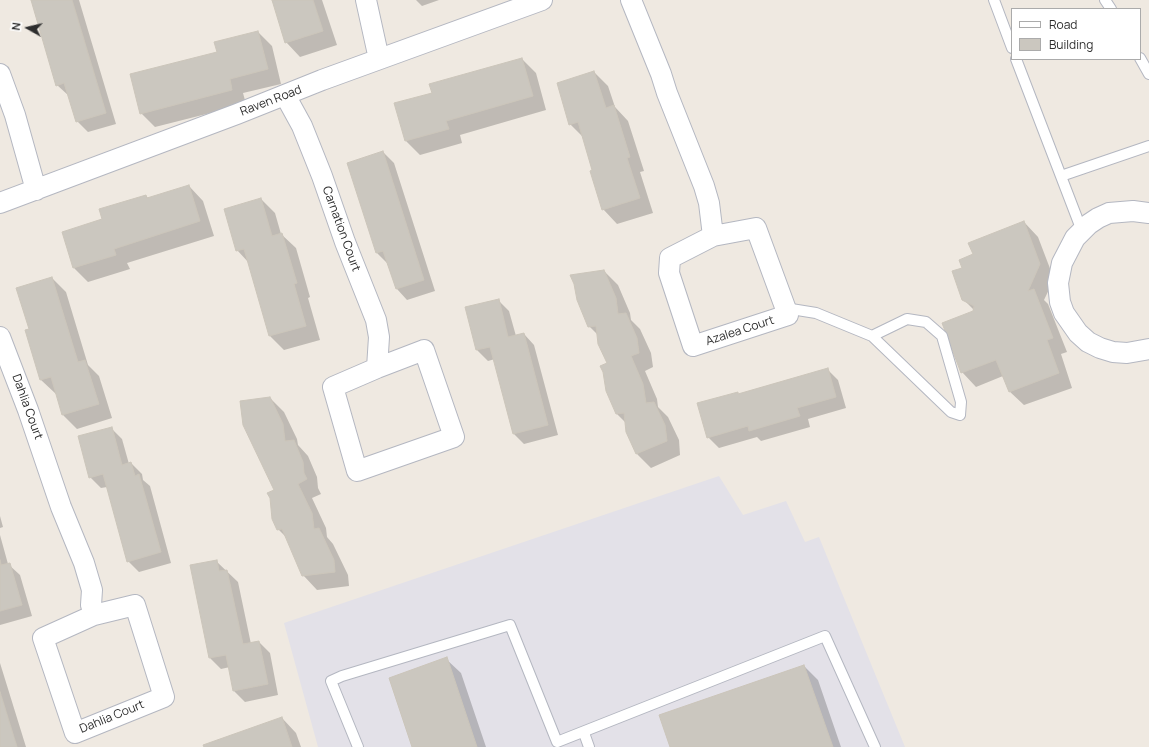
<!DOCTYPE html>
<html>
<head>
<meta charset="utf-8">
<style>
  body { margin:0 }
  #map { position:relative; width:1149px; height:747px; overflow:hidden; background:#efe9e1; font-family:Manrope,sans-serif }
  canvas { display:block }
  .legend { position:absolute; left:1011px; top:8px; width:130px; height:52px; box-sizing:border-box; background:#fff; border:1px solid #ababab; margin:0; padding:5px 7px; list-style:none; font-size:12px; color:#2e2e2e }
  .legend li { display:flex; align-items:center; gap:8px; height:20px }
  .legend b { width:20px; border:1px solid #ababab }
  .north { position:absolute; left:8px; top:8px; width:40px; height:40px; -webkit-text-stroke:3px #fff; paint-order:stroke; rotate:278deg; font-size:11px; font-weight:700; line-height:16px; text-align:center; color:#2e2e2e }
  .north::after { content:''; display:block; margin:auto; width:14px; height:18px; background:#2e2e2e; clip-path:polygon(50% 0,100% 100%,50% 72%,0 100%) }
</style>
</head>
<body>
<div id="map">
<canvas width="1149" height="747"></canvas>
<ul class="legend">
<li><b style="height:5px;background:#fff"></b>Road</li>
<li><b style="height:11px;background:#cbc7bf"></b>Building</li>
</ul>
<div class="north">N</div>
</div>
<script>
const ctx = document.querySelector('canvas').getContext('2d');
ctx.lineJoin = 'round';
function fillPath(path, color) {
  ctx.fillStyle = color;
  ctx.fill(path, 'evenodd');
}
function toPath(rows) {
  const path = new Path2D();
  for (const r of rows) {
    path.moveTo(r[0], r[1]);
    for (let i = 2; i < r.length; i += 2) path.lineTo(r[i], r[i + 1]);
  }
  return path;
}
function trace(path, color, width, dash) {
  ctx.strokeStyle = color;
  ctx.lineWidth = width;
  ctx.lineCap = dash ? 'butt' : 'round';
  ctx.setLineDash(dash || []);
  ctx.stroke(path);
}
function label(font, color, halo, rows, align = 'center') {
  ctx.font = font + ' Manrope,sans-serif';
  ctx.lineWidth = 4;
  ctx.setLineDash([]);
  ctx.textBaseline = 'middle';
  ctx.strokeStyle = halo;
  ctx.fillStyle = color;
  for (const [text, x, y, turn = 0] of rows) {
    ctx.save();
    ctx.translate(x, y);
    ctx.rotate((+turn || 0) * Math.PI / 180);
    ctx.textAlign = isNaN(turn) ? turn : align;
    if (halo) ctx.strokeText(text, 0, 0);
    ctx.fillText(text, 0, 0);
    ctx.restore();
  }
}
const industrial = toPath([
  [719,476,743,515,786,501,805,542,819,537,905,747,318,747,284,623]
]);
const shadow = toPath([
  [32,0,79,0,116,124,88,132,77,121,69,96,57,85],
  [273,0,322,0,337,45,300,57,286,42],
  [416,0,439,0,422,6],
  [258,32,272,46,281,84,243,93,246,104,155,127,141,113,218,52],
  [522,59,536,73,546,110,460,135,462,143,420,155,406,141,396,104,433,93],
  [594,72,608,86,615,107,628,121,644,171,640,172,653,213,617,224,603,209,583,137,570,124],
  [383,152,394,163,435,291,407,300,397,289,387,263,377,253],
  [189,186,203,201,214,236,127,263,130,269,88,282,74,268,63,232,103,220,146,196,149,199],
  [261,199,275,213,281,234,296,248,310,297,308,298,320,340,284,350,270,336,249,263,237,250],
  [1024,222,1038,237,1054,279,1044,300,1048,304,1067,352,1061,354,1072,388,1024,405,1009,391,1003,376,976,387,962,372,974,310,963,299,963,269,974,255],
  [604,271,618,285,630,313,631,320,640,329,651,353,653,367,645,371,657,399,658,407,668,417,679,440,680,455,651,468,637,454,627,432,626,423,617,414,607,391,608,364,598,335,589,326],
  [52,278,66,292,88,365,99,376,112,418,77,429,63,415,57,394,56,394,41,380,26,331,30,330],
  [498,300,509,311,516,336,524,334,534,345,558,435,524,444,513,433,495,359,488,361,477,350,466,308],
  [827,369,838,380,846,408,808,419,810,427,761,441,757,437,719,448,708,437,737,393,739,394],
  [270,398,284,412,297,439,298,445,308,456,317,477,318,488,321,494,312,498,326,528,327,537,333,544,348,575,349,586,317,590,303,575,287,538,278,529],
  [111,428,122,439,129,464,131,463,142,474,143,480,150,486,171,563,139,572,128,561,107,487,101,488,90,477],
  [0,516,3,527,0,528],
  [0,535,8,564,20,575,32,616,0,625],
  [216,561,238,582,251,644,259,642,270,653,278,695,245,702,234,691,230,667,221,669,210,658],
  [446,659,461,673,486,747,413,747],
  [0,663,26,747,0,747],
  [804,666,818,680,841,747,671,747],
  [282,718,296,733,301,747,205,747]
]);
const building = toPath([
  [31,0,72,0,106,113,76,122,64,83,56,86,31,0],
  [272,0,313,0,323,31,285,43,272,0],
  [258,31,268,69,230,79,232,90,140,114,130,74,217,52,214,42,258,31],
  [522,58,533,96,446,121,449,129,405,141,394,103,432,93,429,84,522,58],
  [594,71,606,108,614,105,630,157,627,158,640,198,602,210,590,171,592,170,578,122,569,125,557,83,594,71],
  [383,151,424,280,396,289,383,251,376,253,347,163,383,151],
  [189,185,200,221,114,249,116,255,73,268,62,232,102,219,99,209,146,195,147,198,189,185],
  [261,198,272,236,282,233,297,283,294,284,306,326,269,336,244,249,236,251,224,209,261,198],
  [1024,221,1040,264,1028,291,1034,289,1053,338,1047,340,1059,373,1009,392,996,360,961,373,942,323,973,311,974,306,962,300,952,271,962,268,959,260,973,254,968,243,1024,221],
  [604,270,616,298,618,314,626,313,637,338,639,353,631,356,643,384,646,403,654,402,665,425,667,441,636,454,626,432,624,413,616,414,606,391,603,372,600,366,607,363,598,344,596,326,588,327,577,300,574,284,570,275,604,270],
  [52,277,78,362,85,360,99,404,62,415,51,377,40,380,25,330,29,329,16,288,52,277],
  [499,299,508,337,524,333,548,425,513,434,490,347,476,350,465,307,499,299],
  [828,368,836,397,797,408,800,416,749,431,748,426,707,438,697,403,738,392,738,394,828,368],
  [270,397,283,424,285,441,294,440,303,462,304,473,307,479,298,484,312,513,314,529,319,528,334,560,335,572,302,576,282,529,277,530,272,519,270,498,267,493,274,490,243,425,240,401,270,397],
  [112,427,122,465,131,462,135,476,139,474,161,552,127,562,103,474,89,478,78,436,112,427],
  [0,560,1,565,10,563,22,605,0,611,0,560],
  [217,560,219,571,227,570,243,644,259,641,268,684,233,691,226,655,209,658,190,565,217,560],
  [447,657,477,747,412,747,389,678,447,657],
  [804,665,833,747,670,747,659,715,804,665],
  [0,692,17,747,0,747,0,692],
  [282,717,292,747,204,747,203,745,282,717]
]);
const service = toPath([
  [994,0,1012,48],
  [1105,0,1111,9],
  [1140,58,1149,74],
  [1016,59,1082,231],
  [1061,176,1149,146],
  [785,308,816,313,872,336,951,412,960,415,961,402,942,336,926,322,907,319,872,336],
  [584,733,589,747],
  [358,747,331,681,342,676,510,625,557,742,825,636,875,747]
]);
const minor = toPath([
  [366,0,379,59],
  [631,0,661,74,667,93,704,186,709,203,713,236,670,258,669,273,693,346,788,315,756,228,713,236],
  [0,74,15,115,36,190],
  [285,95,302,126,322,176,345,242,376,320,379,337,377,368,333,387,357,471,454,437,424,350,377,368],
  [0,203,237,114,322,80,542,0],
  [1149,213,1133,211,1109,213,1098,218,1089,224,1075,238,1062,263,1058,283,1060,302,1064,313,1078,333,1088,342,1100,348,1113,352,1127,353,1149,349],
  [0,337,28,410,61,507,84,563,92,590,91,605,94,615],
  [135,605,164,697,75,733,43,638,94,615,135,605]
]);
const streetNames = [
  ["Raven Road",271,101,-21],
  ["Carnation Court",341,229,70],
  ["Azalea Court",740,331,-18],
  ["Dahlia Court",27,407,70],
  ["Dahlia Court",112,717,-22]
];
fillPath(industrial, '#e3e1e8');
fillPath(shadow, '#0003');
fillPath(building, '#cbc7bf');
trace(building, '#cbc5ba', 1);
trace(service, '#b4b7c1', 12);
trace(minor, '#b4b7c1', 22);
trace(service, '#fff', 10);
trace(minor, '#fff', 20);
label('12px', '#2e2e2e', '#fff', streetNames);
</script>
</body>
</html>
